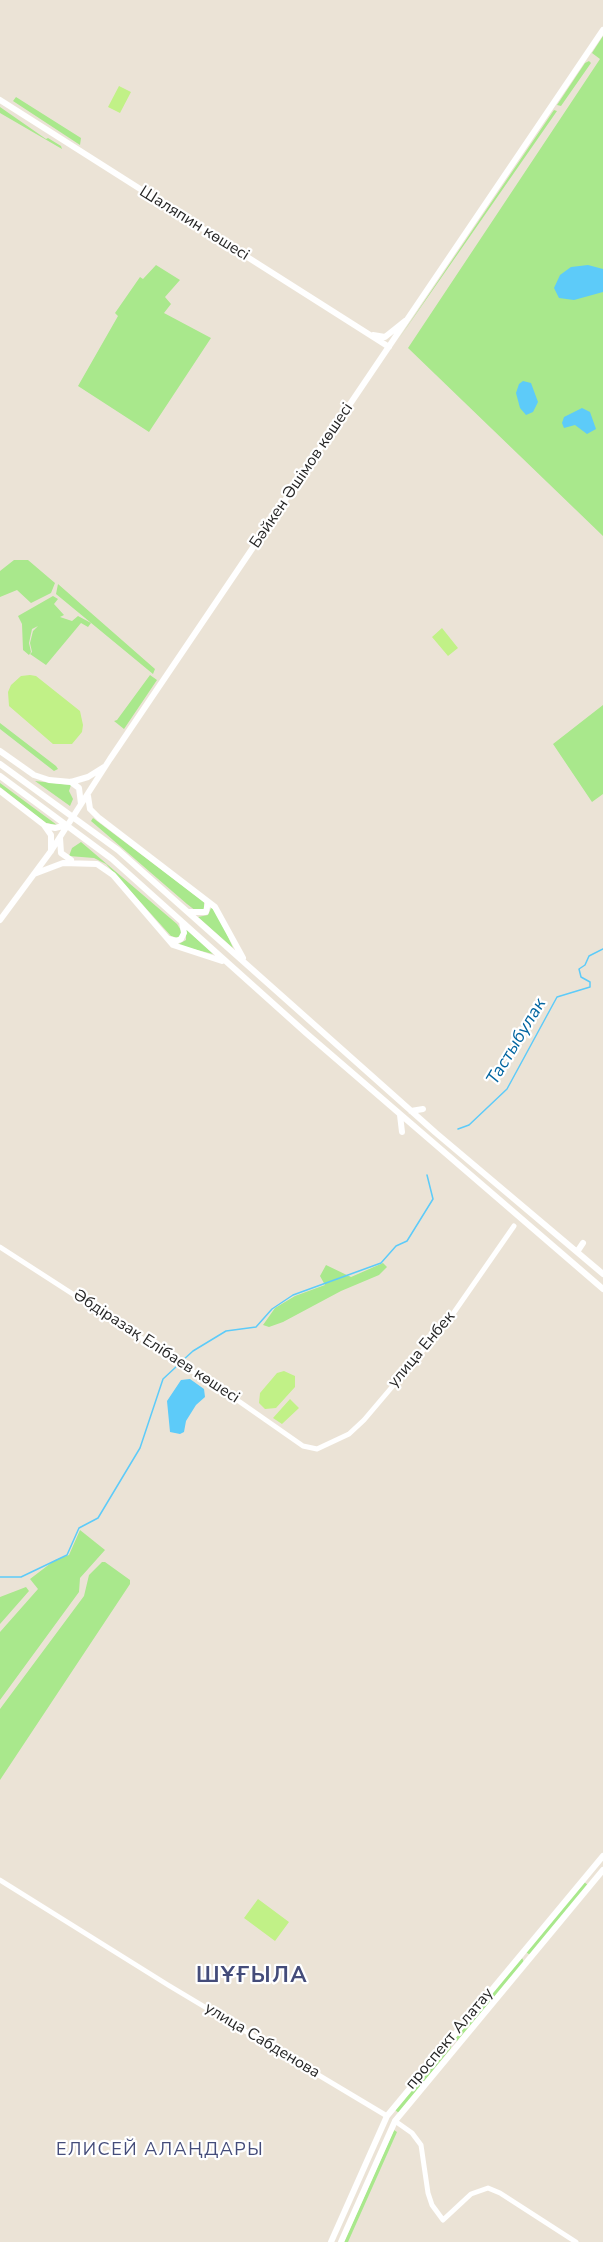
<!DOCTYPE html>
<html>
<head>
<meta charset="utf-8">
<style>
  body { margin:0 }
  canvas { display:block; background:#ebe3d6 }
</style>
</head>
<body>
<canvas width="603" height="2242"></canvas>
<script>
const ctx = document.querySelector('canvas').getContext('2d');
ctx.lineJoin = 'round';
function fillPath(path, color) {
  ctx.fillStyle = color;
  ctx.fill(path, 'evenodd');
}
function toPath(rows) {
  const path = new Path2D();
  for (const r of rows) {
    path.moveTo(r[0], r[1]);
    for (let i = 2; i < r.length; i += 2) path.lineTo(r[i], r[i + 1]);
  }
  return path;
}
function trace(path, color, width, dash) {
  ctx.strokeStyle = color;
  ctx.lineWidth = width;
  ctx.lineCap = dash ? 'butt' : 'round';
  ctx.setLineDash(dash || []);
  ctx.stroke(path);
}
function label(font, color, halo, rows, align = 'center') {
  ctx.font = font + ' "Nunito Sans",sans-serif';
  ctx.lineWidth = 4.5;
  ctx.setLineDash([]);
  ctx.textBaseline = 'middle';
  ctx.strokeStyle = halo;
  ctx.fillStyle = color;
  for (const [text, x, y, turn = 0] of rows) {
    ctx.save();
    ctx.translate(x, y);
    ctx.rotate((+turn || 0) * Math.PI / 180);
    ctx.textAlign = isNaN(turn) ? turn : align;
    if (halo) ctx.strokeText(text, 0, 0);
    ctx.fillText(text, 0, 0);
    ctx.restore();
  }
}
const green = toPath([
  [603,36,603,536,408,348,600,59,592,53],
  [589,61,591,63,561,106,557,105,585,63],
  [16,97,81,138,80,145,13,101],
  [0,107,46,139,48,138,61,146,62,149,0,113],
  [554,110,557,111,398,340],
  [156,265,180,280,165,297,171,304,164,313,211,338,149,432,78,386,118,316,115,313,140,277,143,279],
  [14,560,28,560,55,583,51,593,31,603,17,590,0,597,0,571],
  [58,584,155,669,153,674,56,594],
  [53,596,58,599,54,604,64,615,60,617,72,621,78,616,91,623,88,627,81,623,46,665,30,654,32,652,30,643,33,631,38,626,32,629,29,643,31,652,29,655,23,650,22,624,18,616],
  [150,675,157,680,124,729,114,721,117,720],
  [603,705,603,794,592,802,553,744],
  [0,723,56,766,58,769,54,771,0,729],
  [35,781,71,785,69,791,73,799,70,806],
  [0,783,57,825,46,823,0,787],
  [93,818,204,902,204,910,196,911,187,904,91,821],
  [81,842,177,924,182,932,178,938,171,936,106,864,94,858,69,856,72,848],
  [212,906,221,920,233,948,198,917,208,915],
  [186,929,213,954,177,945,186,940],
  [383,1263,387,1267,379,1275,341,1291,283,1322,269,1327,263,1325,275,1308,295,1296,325,1285,320,1276,326,1265,351,1277],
  [80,1530,105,1550,80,1578,79,1592,0,1700,0,1632,38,1589,30,1579,55,1560,69,1555],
  [102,1562,105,1562,130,1580,130,1584,0,1780,0,1709,84,1596,89,1575],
  [26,1587,29,1591,0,1624,0,1597],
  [584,1882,588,1885,530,1955,526,1952],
  [522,1958,524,1962,457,2041,453,2039],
  [451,2045,451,2048,399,2113,395,2110],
  [394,2130,397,2132,348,2242,344,2242]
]);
const pitch = toPath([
  [119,86,131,92,120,113,108,107],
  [442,628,458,648,448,656,432,637],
  [30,675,36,676,80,711,83,725,82,732,72,744,53,744,9,706,8,692,11,685,21,676],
  [284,1371,295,1376,295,1387,276,1408,265,1409,259,1403,260,1393,277,1373],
  [290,1399,299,1408,282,1424,273,1418],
  [258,1899,289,1922,275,1941,244,1918]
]);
const water = toPath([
  [588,265,603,269,603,292,574,300,559,298,554,288,560,275,571,267],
  [523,381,531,383,538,402,533,412,526,415,520,408,516,393,519,384],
  [582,408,590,412,596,429,587,434,575,425,564,428,562,423,564,417],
  [190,1379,204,1389,205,1397,196,1405,186,1421,184,1432,180,1434,170,1432,167,1401,181,1380]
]);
const stream = toPath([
  [458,1129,469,1125,507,1089,557,997,590,987,590,982,581,977,579,969,585,965,589,956,603,949],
  [182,1361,193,1351,226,1331,256,1327,272,1309,293,1295,381,1263,396,1246,407,1241,433,1199,427,1175],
  [0,1577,21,1577,67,1555,79,1528,98,1518,140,1448,163,1379,177,1366]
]);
const tertiary = toPath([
  [0,1247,240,1402,303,1446,317,1449,349,1434,364,1420,448,1321,514,1226],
  [0,1880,168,1985,387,2116],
  [395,2121,412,2133,421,2145,428,2193,432,2205,443,2220,471,2194,488,2188,500,2193,576,2242]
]);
const secondary = toPath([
  [0,100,389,347],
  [373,335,385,337,405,321],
  [0,751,34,775,49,780,71,782,88,777,104,767],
  [0,764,118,850,436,1133,603,1274],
  [0,776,112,859,306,1033,603,1289],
  [71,782,79,788,81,804],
  [0,791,44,825,51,835,51,851],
  [88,796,90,809,99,818,215,907,243,958],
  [45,826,55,828,67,825],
  [60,838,61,853,71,860],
  [34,874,63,863,97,864,113,875,173,945,222,961],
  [189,912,206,912,208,902],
  [0,920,51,851,110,759,603,30],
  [169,939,176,941,181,939,184,933,182,922],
  [411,1111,423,1109],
  [400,1115,402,1132],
  [577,1252,583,1243],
  [331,2242,387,2116,603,1856],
  [341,2242,395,2121,603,1870]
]);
const streetNames = [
  ["Шаляпин көшесі",194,224,32],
  ["Бәйкен Әшімов көшесі",302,476,-56],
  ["Әбдіразақ Елібаев көшесі",156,1347,33],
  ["улица Енбек",422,1350,-50],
  ["проспект Алатау",450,2039,-50],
  ["улица Сабденова",262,2041,31]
];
const waterNames = [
  ["Тастыбулак",517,1042,-59]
];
const neighbourhoodNames = [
  ["ЕЛИСЕЙ АЛАҢДАРЫ",160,2151]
];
const districtNames = [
  ["ШҰҒЫЛА",252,1977]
];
fillPath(green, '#a9e88c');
fillPath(pitch, '#c1f187');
fillPath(water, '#5dcbf9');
trace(stream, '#5dcbf9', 1.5);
trace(tertiary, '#fff', 5);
trace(secondary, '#fff', 6);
label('16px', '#272727', '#fff', streetNames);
label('italic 18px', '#0265a0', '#fff', waterNames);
ctx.letterSpacing = '1.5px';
label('18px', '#444c7a', '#fff', neighbourhoodNames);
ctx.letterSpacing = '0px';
ctx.letterSpacing = '1.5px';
label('bold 22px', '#444c7a', '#fff', districtNames);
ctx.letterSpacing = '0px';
</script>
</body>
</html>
